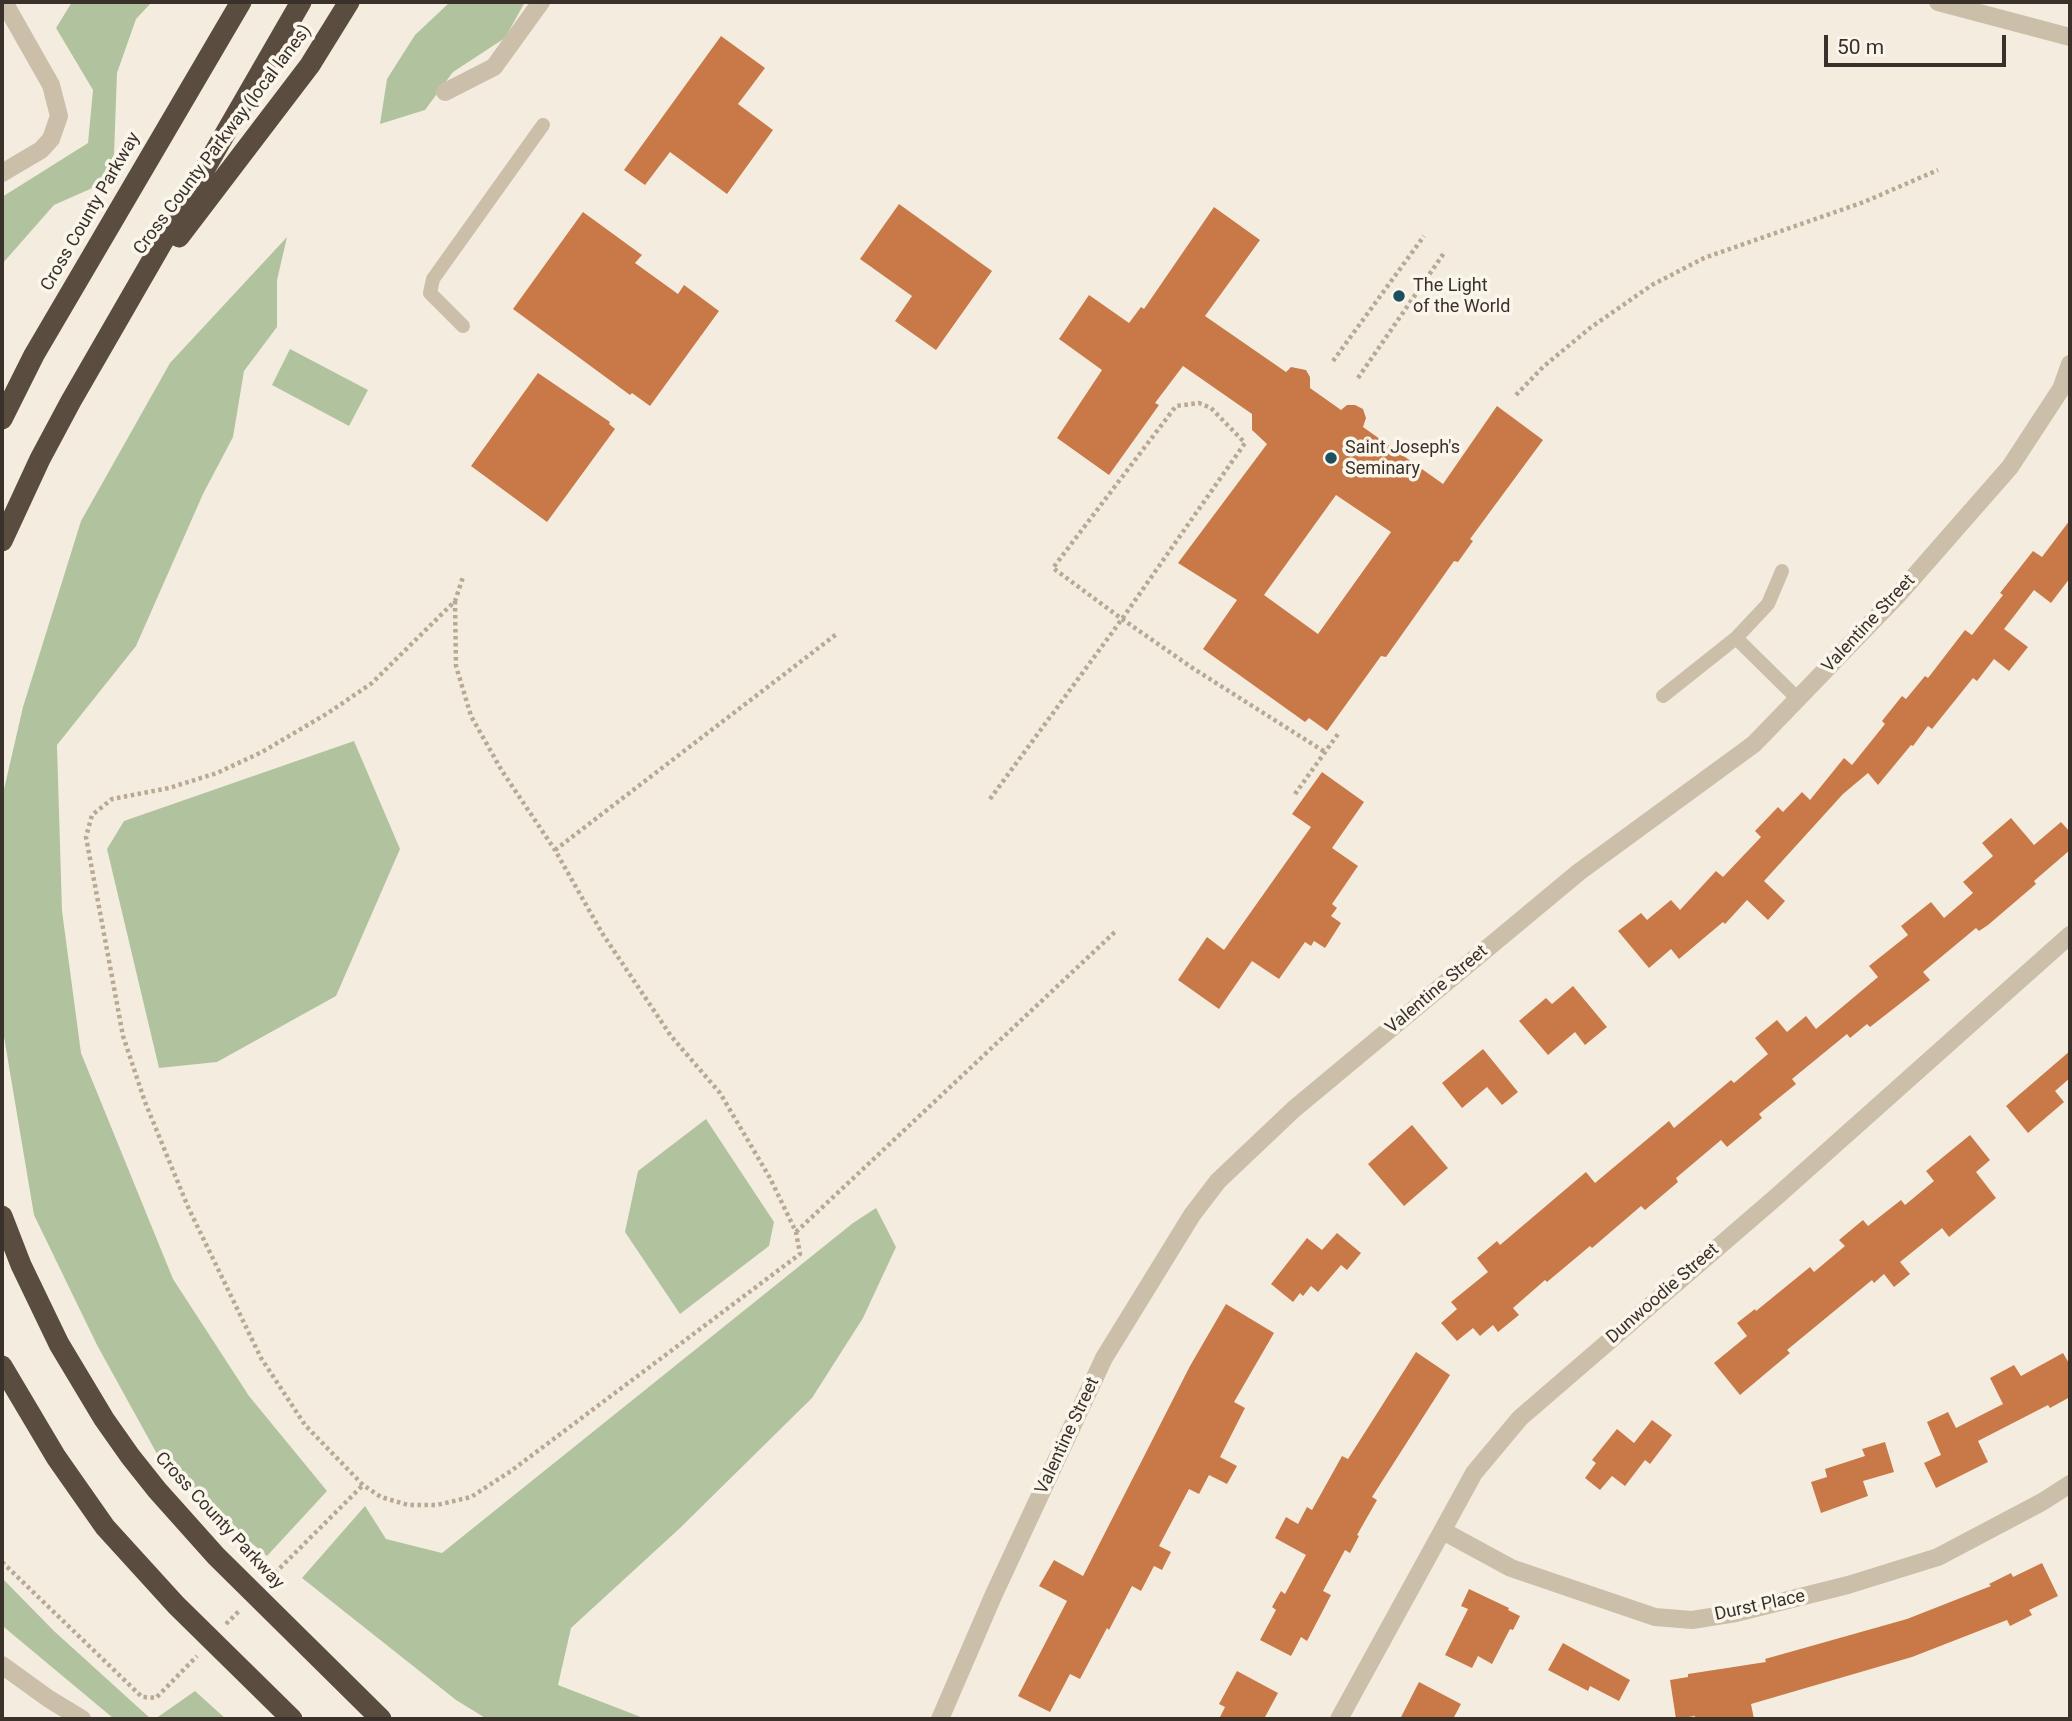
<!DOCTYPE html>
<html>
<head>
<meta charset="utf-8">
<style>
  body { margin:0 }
  #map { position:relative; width:2072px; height:1721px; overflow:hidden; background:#f4eddf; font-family:Roboto,sans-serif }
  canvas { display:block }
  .frame { position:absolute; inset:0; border:4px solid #3a312a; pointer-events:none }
  .scale { position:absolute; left:1824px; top:35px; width:182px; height:32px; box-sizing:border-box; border:4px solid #3a312a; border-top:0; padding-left:9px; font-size:21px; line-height:24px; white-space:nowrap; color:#3a312a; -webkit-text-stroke:5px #fbf6ec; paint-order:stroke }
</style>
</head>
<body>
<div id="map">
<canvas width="2072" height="1721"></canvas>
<div class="frame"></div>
<div class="scale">50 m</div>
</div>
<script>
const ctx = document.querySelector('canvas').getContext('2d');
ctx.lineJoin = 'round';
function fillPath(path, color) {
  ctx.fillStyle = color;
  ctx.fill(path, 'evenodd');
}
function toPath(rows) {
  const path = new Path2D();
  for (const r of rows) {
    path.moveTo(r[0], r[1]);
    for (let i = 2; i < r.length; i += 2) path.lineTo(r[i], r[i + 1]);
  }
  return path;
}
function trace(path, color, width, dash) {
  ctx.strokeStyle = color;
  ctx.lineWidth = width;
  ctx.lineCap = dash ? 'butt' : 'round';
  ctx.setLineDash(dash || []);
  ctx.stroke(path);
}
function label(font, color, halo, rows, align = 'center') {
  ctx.font = font + ' Roboto,sans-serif';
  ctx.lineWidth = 7;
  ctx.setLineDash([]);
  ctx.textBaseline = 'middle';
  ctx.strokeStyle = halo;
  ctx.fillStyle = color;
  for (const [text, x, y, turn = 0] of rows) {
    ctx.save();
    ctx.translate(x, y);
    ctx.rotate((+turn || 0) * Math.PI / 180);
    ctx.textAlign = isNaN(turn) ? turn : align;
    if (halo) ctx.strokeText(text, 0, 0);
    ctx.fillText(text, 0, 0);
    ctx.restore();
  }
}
const green = toPath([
  [72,2,152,2,136,19,117,73,114,155,97,186,54,205,2,264,2,197,88,143,93,90,56,28],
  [450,2,525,2,505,38,453,72,425,110,380,124,387,79,415,35],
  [287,237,277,280,277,327,244,371,233,437,203,494,136,646,57,745,62,911,81,1053,173,1279,249,1396,327,1491,267,1556,167,1472,97,1345,34,1215,2,1025,2,798,23,707,81,521,170,363],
  [290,349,368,390,349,426,272,385],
  [354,741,400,849,336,996,217,1062,159,1068,107,849,124,821],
  [706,1119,774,1222,769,1246,680,1314,625,1232,638,1171],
  [876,1208,896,1247,863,1318,812,1398,679,1529,571,1628,558,1685,646,1719,487,1719,456,1700,302,1578,365,1506,386,1539,442,1553,853,1223],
  [2,1578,54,1631,151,1719,113,1718,5,1628,2,1624],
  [195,1691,226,1719,155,1719]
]);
const building = toPath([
  [721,36,765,68,738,104,773,130,727,194,670,152,645,185,624,170],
  [899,204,992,271,936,350,895,321,912,296,860,259],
  [1214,207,1260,240,1205,316,1286,372,1291,367,1306,370,1310,377,1310,388,1341,410,1347,405,1355,405,1363,409,1366,418,1363,427,1443,484,1497,406,1543,440,1470,539,1473,541,1458,562,1454,561,1386,657,1381,656,1327,731,1309,718,1305,722,1203,649,1237,600,1178,563,1267,444,1252,430,1252,414,1183,366,1155,403,1159,405,1109,475,1057,438,1102,370,1059,339,1089,295,1129,323,1141,307,1144,309],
  [1336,495,1391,532,1318,634,1264,595],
  [583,212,642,255,635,263,678,294,684,285,719,311,650,406,632,393,630,395,513,309],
  [538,373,610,422,609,424,615,429,547,522,471,466],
  [2070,520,2070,578,2051,603,2034,590,2004,629,2028,647,2009,671,1994,659,1977,681,1973,678,1932,729,1928,726,1913,746,1911,745,1878,785,1868,773,1843,794,1764,881,1785,901,1768,920,1747,900,1725,924,1723,922,1679,959,1671,949,1649,968,1618,931,1641,913,1647,920,1671,900,1680,910,1716,871,1723,877,1761,837,1755,831,1778,807,1783,812,1802,792,1810,800,1844,758,1852,765,1885,724,1882,721,1902,696,1906,699,1925,676,1928,678,1965,630,1972,635,2003,595,2000,593,2033,551,2042,557],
  [1322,772,1364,802,1332,848,1358,866,1332,904,1337,908,1331,916,1341,923,1325,948,1314,941,1311,946,1305,942,1279,979,1252,961,1219,1009,1178,980,1207,937,1224,950,1311,827,1292,814],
  [2011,818,2034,845,2061,822,2070,832,2070,850,2034,881,2036,884,1988,925,1979,931,1976,928,1923,972,1930,980,1911,995,1870,1027,1867,1024,1850,1038,1847,1034,1792,1079,1796,1084,1759,1114,1762,1118,1727,1147,1721,1140,1676,1178,1678,1182,1645,1210,1641,1206,1592,1248,1590,1246,1547,1282,1545,1280,1513,1308,1519,1315,1498,1332,1493,1325,1480,1336,1473,1328,1457,1341,1441,1323,1457,1309,1451,1302,1488,1272,1477,1258,1497,1241,1500,1245,1586,1172,1595,1183,1669,1121,1674,1128,1731,1080,1734,1083,1768,1054,1755,1038,1777,1020,1787,1032,1806,1016,1816,1029,1878,977,1869,966,1908,935,1901,926,1931,902,1944,918,1973,893,1963,882,1993,856,1982,843],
  [1573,986,1607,1027,1585,1045,1575,1032,1548,1055,1519,1021,1546,998,1552,1004],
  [1483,1049,1518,1092,1502,1105,1487,1087,1462,1108,1442,1083],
  [2070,1051,2070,1078,2055,1091,2064,1102,2028,1133,2006,1106],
  [1412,1125,1448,1168,1404,1206,1368,1164],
  [1970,1135,1990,1160,1976,1172,1996,1198,1949,1237,1942,1228,1900,1262,1910,1274,1894,1287,1884,1274,1874,1283,1872,1280,1787,1350,1790,1353,1740,1395,1714,1363,1747,1336,1737,1323,1755,1309,1756,1311,1810,1267,1814,1272,1845,1246,1839,1240,1863,1220,1868,1226,1901,1200,1905,1205,1934,1181,1926,1171],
  [1337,1233,1361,1253,1347,1270,1341,1265,1318,1292,1311,1286,1303,1296,1300,1293,1293,1302,1271,1284,1307,1238,1322,1250],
  [1226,1304,1274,1333,1234,1402,1245,1408,1220,1457,1237,1466,1227,1484,1209,1475,1199,1494,1189,1489,1159,1546,1171,1552,1162,1570,1154,1566,1141,1591,1132,1586,1109,1630,1107,1628,1080,1679,1070,1674,1050,1712,1018,1696,1067,1601,1039,1586,1054,1560,1083,1576,1190,1366],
  [1416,1352,1450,1375,1372,1497,1377,1500,1357,1535,1359,1536,1350,1553,1345,1550,1323,1591,1331,1595,1307,1641,1301,1637,1291,1656,1260,1640,1276,1610,1272,1607,1281,1591,1285,1594,1306,1555,1275,1538,1286,1517,1298,1524,1307,1507,1312,1510,1342,1456,1348,1459],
  [2063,1353,2070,1365,2070,1397,2050,1408,2048,1405,1978,1441,1988,1462,1936,1488,1924,1463,1941,1455,1927,1422,1948,1412,1956,1428,2003,1404,1990,1378,2014,1365,2021,1376],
  [1652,1420,1672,1435,1650,1464,1645,1460,1625,1486,1612,1476,1600,1490,1585,1478,1596,1463,1592,1460,1617,1429,1634,1443],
  [1885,1442,1894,1472,1863,1481,1868,1496,1821,1513,1811,1482,1827,1477,1825,1469,1865,1456,1862,1449],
  [2042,1563,2058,1596,2029,1610,2032,1615,2010,1626,2007,1620,1912,1657,1751,1704,1754,1719,1695,1719,1695,1716,1676,1719,1670,1680,1688,1677,1688,1674,1766,1662,1765,1659,1907,1619,1991,1586,1989,1584,2011,1573,2013,1577],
  [1469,1589,1509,1608,1508,1610,1520,1616,1513,1630,1510,1629,1492,1664,1478,1656,1472,1668,1445,1655,1468,1609,1461,1606],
  [1563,1643,1630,1680,1619,1701,1590,1686,1588,1691,1548,1670],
  [1237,1671,1278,1693,1264,1719,1219,1719,1225,1707,1219,1704],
  [1419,1682,1461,1704,1453,1719,1400,1719]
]);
const path = toPath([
  [1333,361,1424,236],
  [1358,378,1444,253],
  [1516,395,1543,367,1590,328,1652,285,1704,258,1864,202,1938,170],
  [455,601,456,666,471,716,502,771,555,850,602,933,671,1036,720,1093,770,1178,796,1232,800,1254,511,1471,471,1497,437,1505,408,1505,381,1497,363,1485,305,1425,261,1358,188,1207,145,1102,123,1036,86,837,92,815,112,799,169,788,217,773,262,752,328,713,372,683,455,601,463,577],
  [1295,794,1338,734],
  [990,799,1122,619,1245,443,1211,408,1199,403,1176,406,1053,568,1122,619,1194,669,1325,752],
  [555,850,838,633],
  [796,1232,1117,930],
  [2,1562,142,1697,156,1698,197,1656],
  [270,1578,363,1485],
  [226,1624,240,1610]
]);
const service = toPath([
  [463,326,430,293,433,279,543,125],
  [1736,638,1768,604,1782,571],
  [1663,696,1736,638,1798,699]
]);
const minor = toPath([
  [445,92,494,67,541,2],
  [2,173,41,150,51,139,59,116,51,85,4,2],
  [1443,1531,1511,1568,1655,1617,1692,1620,1736,1613,1848,1585,1938,1557,2042,1502,2070,1484],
  [1339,1719,1474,1473,1520,1418,1775,1198,2070,935]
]);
const tertiary = toPath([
  [1938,2,2070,37],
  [2,1665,49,1699,82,1719],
  [940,1719,994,1594,1104,1358,1192,1215,1218,1181,1294,1109,1579,872,1754,744,1897,596,2010,467,2061,389,2070,364]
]);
const motorway = toPath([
  [179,237,310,65,349,2],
  [2,419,34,355,241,2],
  [2,541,40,459,71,401,301,2],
  [2,1216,21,1265,59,1344,104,1419,130,1456,157,1490,216,1556,381,1719],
  [2,1366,56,1457,105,1527,176,1605,292,1719]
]);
const markers = [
  [1399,296,7,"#1d505d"],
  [1331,458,7,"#1d505d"]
];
const streetNames = [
  ["Cross County Parkway (local lanes)",223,140,-53],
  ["Cross County Parkway",91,212,-60],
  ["Valentine Street",1869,624,-47],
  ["Valentine Street",1437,990,-40],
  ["Dunwoodie Street",1663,1294,-41],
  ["Valentine Street",1068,1436,-65],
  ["Cross County Parkway",219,1521,47],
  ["Durst Place",1760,1606,-12]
];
const poiNames = [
  ["The Light",1413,286],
  ["of the World",1413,307],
  ["Saint Joseph's",1345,448],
  ["Seminary",1345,469]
];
fillPath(green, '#b1c39e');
fillPath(building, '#c97947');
trace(path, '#b8a994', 4.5, [3.5, 3.5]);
trace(service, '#ccbfaa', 14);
trace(minor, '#ccbfaa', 18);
trace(tertiary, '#ccbfaa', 18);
trace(motorway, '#5b4c40', 21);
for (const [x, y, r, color] of markers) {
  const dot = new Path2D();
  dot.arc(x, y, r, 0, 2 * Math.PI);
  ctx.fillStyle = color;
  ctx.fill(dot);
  trace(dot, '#fbf6ec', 2.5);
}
label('18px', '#3a312a', '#fbf6ec', streetNames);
label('18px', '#3a312a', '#fbf6ec', poiNames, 'left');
</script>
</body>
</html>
